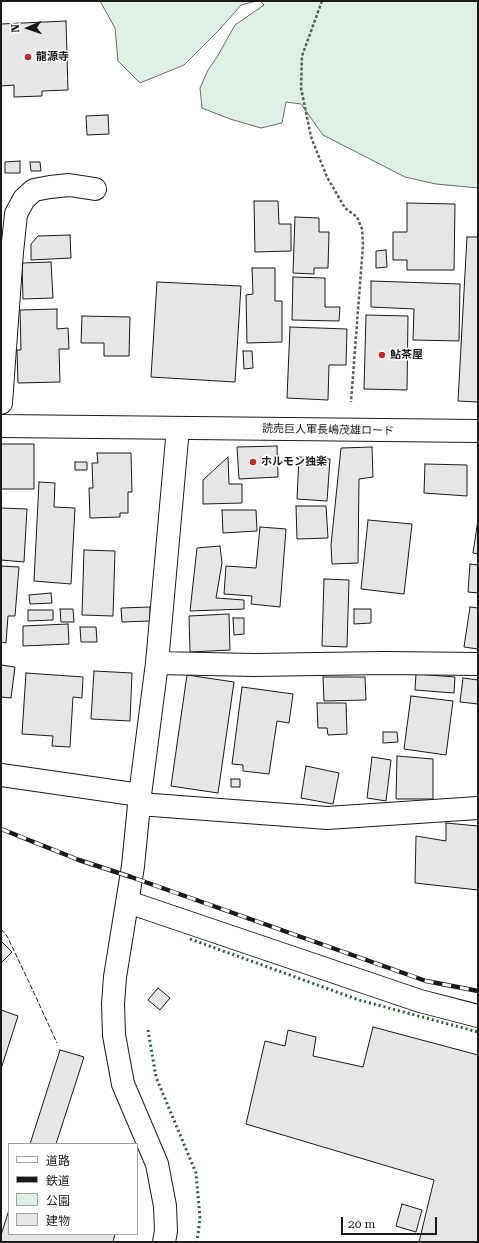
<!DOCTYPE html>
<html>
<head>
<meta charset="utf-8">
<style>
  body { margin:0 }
  #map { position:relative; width:479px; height:1243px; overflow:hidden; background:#fff; font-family:"Roboto Serif","Noto Sans JP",serif }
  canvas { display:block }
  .frame { position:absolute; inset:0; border:2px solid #1a1a1a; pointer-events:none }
  .legend { position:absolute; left:8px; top:1143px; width:130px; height:92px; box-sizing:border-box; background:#fff; border:1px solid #a3a3a3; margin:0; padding:5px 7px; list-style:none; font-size:12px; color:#1a1a1a }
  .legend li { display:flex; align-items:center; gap:8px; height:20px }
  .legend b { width:20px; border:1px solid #a3a3a3 }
  .north { position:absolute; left:8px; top:8px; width:40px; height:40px; -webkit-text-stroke:3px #fff; paint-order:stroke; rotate:268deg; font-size:11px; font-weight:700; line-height:16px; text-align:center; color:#1a1a1a }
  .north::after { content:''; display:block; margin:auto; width:14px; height:18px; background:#1a1a1a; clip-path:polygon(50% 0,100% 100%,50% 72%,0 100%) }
  .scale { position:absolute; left:341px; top:1217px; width:96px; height:18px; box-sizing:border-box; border:2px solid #1a1a1a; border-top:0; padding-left:5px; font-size:12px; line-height:14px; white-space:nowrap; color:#1a1a1a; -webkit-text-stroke:3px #fff; paint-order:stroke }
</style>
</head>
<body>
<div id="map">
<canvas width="479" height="1243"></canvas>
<div class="frame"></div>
<ul class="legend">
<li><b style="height:5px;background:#fff"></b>道路</li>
<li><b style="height:5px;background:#1a1a1a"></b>鉄道</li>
<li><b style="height:11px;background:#e0efe3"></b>公園</li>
<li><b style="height:11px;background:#e6e6e6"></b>建物</li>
</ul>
<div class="north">N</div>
<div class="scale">20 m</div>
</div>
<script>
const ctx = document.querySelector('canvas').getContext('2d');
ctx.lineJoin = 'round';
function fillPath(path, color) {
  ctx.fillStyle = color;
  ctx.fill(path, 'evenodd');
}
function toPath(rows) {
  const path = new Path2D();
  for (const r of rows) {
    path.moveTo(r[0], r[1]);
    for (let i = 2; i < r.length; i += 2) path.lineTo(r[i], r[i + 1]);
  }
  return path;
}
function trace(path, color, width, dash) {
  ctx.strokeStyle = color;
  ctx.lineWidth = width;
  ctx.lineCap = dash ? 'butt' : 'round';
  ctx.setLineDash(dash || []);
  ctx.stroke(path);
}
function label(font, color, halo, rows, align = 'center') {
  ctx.font = font + ' "Roboto Serif","Noto Sans JP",serif';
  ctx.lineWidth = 3;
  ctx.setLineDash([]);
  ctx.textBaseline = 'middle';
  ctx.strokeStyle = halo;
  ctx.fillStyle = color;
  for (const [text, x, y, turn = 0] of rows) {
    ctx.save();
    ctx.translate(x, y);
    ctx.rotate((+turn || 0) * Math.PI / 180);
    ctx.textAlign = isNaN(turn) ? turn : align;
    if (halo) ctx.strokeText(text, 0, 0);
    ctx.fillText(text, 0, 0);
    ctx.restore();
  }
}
const green = toPath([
  [100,1,256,1,241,5,220,29,184,65,140,83,118,61,115,28,100,1],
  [260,1,478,1,478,188,436,184,405,177,323,135,301,104,286,102,282,123,261,128,230,119,202,108,200,88,208,70,217,57,235,25,264,5,260,1]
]);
const building = toPath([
  [66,21,68,90,42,91,42,96,14,97,14,85,1,86,1,24,66,21],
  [108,115,109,134,87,135,86,116,108,115],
  [20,161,20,173,5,173,5,162,20,161],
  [30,162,40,162,41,171,31,171,30,162],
  [254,201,278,201,279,224,291,224,291,251,255,252,254,201],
  [407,203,455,204,454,270,407,270,407,260,393,260,393,232,407,232,407,203],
  [295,217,319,218,319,232,329,232,328,268,314,268,314,274,293,273,295,217],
  [70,235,71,258,31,260,31,244,38,236,70,235],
  [467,237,478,237,478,402,458,401,467,237],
  [386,250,387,267,376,268,376,251,386,250],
  [51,262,53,298,23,299,22,263,51,262],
  [252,268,275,268,275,301,282,301,282,342,247,343,246,295,253,294,252,268],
  [293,277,325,278,325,307,340,307,339,321,292,320,293,277],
  [371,281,460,284,459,341,413,340,414,309,371,307,371,281],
  [157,282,241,286,235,382,151,377,157,282],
  [57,309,57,329,68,328,69,349,59,349,60,382,18,383,17,350,21,350,20,310,57,309],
  [366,315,408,316,407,390,364,389,366,315],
  [82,316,130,317,129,356,104,356,104,343,81,343,82,316],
  [290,327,347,329,346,365,329,365,328,400,287,398,290,327],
  [243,351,252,351,253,368,244,369,243,351],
  [1,444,34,444,34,489,1,489,1,444],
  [277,446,278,477,239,479,237,447,277,446],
  [372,447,373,477,359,479,358,563,332,564,331,545,341,448,372,447],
  [97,453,131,453,132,492,128,492,128,513,120,513,120,517,90,518,89,488,93,488,92,463,98,463,97,453],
  [228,457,229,484,242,484,242,503,203,504,203,480,228,457],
  [299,457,330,459,327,501,297,499,299,457],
  [75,462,87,462,87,470,75,470,75,462],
  [425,464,467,465,467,496,424,493,425,464],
  [39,482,55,483,54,507,75,508,71,584,34,581,39,482],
  [296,506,326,506,328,538,297,539,296,506],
  [1,508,27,509,24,562,1,560,1,508],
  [222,510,256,510,257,531,223,533,222,510],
  [368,520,412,524,404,594,361,589,368,520],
  [478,520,478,554,473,553,478,520],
  [260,527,286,529,280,607,251,604,252,596,224,594,226,566,256,568,260,527],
  [220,546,222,563,216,598,244,600,244,609,190,611,197,548,220,546],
  [84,550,115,551,113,616,82,615,84,550],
  [470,564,478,565,478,593,468,592,470,564],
  [1,566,19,567,15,616,8,616,6,643,1,642,1,566],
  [324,579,349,580,347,647,322,646,324,579],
  [51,593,52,603,30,604,29,595,51,593],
  [150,607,150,621,122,622,121,608,150,607],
  [470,607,478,608,478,649,464,647,470,607],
  [60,609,73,609,74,622,61,622,60,609],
  [354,609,371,609,371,623,354,624,354,609],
  [28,610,53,610,53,620,28,621,28,610],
  [229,614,230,650,190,652,189,616,229,614],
  [233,618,244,618,244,634,234,635,233,618],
  [68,624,69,644,23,646,23,626,68,624],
  [80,627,96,627,97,642,81,642,80,627],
  [1,665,15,667,11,698,1,697,1,665],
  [94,671,132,673,130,721,91,719,94,671],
  [26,673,83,677,82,698,73,697,70,747,52,746,53,736,22,734,26,673],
  [416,674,455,677,454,693,415,690,416,674],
  [187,675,234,682,218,793,171,786,187,675],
  [323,677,365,677,366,700,324,701,323,677],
  [463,678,478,680,478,704,460,702,463,678],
  [242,687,293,694,289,723,277,721,269,774,243,771,243,765,232,764,242,687],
  [411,696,453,701,446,755,404,749,411,696],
  [317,703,346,703,347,734,328,735,327,728,318,728,317,703],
  [383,732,397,732,398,742,383,743,383,732],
  [397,756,433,759,433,799,396,799,397,756],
  [372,757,391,760,386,801,367,798,372,757],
  [306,766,339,773,333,804,301,798,306,766],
  [231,779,240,779,240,787,231,787,231,779],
  [446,823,478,826,478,890,415,883,416,836,446,841,446,823],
  [1,941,12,952,1,963,1,941],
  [158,988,170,998,160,1010,148,1000,158,988],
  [1,1010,18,1016,1,1069,1,1010],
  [373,1027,478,1055,478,1242,419,1242,434,1180,246,1124,265,1041,285,1046,288,1030,316,1037,313,1056,363,1067,373,1027],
  [60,1050,84,1057,56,1144,30,1144,60,1050],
  [402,1204,422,1210,416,1232,396,1226,402,1204],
  [9,1210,9,1234,115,1234,113,1242,1,1242,1,1235,9,1210]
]);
const path = toPath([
  [322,1,302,56,301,88,311,137,327,177,345,208,357,217,362,229,363,245,351,402]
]);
const minor = toPath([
  [1,403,12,252,16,214,24,199,34,190,50,187,69,185,95,189],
  [1,426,478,431],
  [157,663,254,665,384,663,478,664],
  [1,775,140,795],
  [139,804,327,818,478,808],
  [128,902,420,1001,478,1016],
  [164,1242,166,1231,165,1206,157,1164,123,1084,114,1035,113,1004,115,977,133,866,140,795,157,663,178,428]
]);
const rail = toPath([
  [1,829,79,860,131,877,426,981,478,991]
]);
const hedge = toPath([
  [190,939,359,1000,478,1032],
  [148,1030,156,1077,196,1173,200,1218,197,1242]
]);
const fence = toPath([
  [1,929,7,936,29,982,57,1043]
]);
const markers = [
  [28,57,4,"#c62828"],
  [382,355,4,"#c62828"],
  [253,462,4,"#c62828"]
];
const poiNames = [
  ["龍源寺",36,57],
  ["鮎茶屋",390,355],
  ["ホルモン独楽",261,462]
];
const streetNames = [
  ["読売巨人軍長嶋茂雄ロード",328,430,1]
];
fillPath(green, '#e0efe3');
trace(green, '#6a6a6a', 1);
fillPath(building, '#e6e6e6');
trace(building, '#1a1a1a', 1);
trace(minor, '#1a1a1a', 24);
trace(path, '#5f5f5f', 2.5, [3, 2]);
trace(minor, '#fff', 22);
trace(rail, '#1a1a1a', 4.5);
trace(rail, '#fff', 3, [9]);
trace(hedge, '#2b5a34', 3, [2, 3]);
trace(fence, '#1a1a1a', 1, [5, 2]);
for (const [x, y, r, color] of markers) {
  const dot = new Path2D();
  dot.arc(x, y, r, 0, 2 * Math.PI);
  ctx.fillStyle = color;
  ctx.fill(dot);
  trace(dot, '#fff', 1.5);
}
label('bold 11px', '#1a1a1a', '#fff', poiNames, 'left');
label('11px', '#1a1a1a', '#fff', streetNames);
</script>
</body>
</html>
